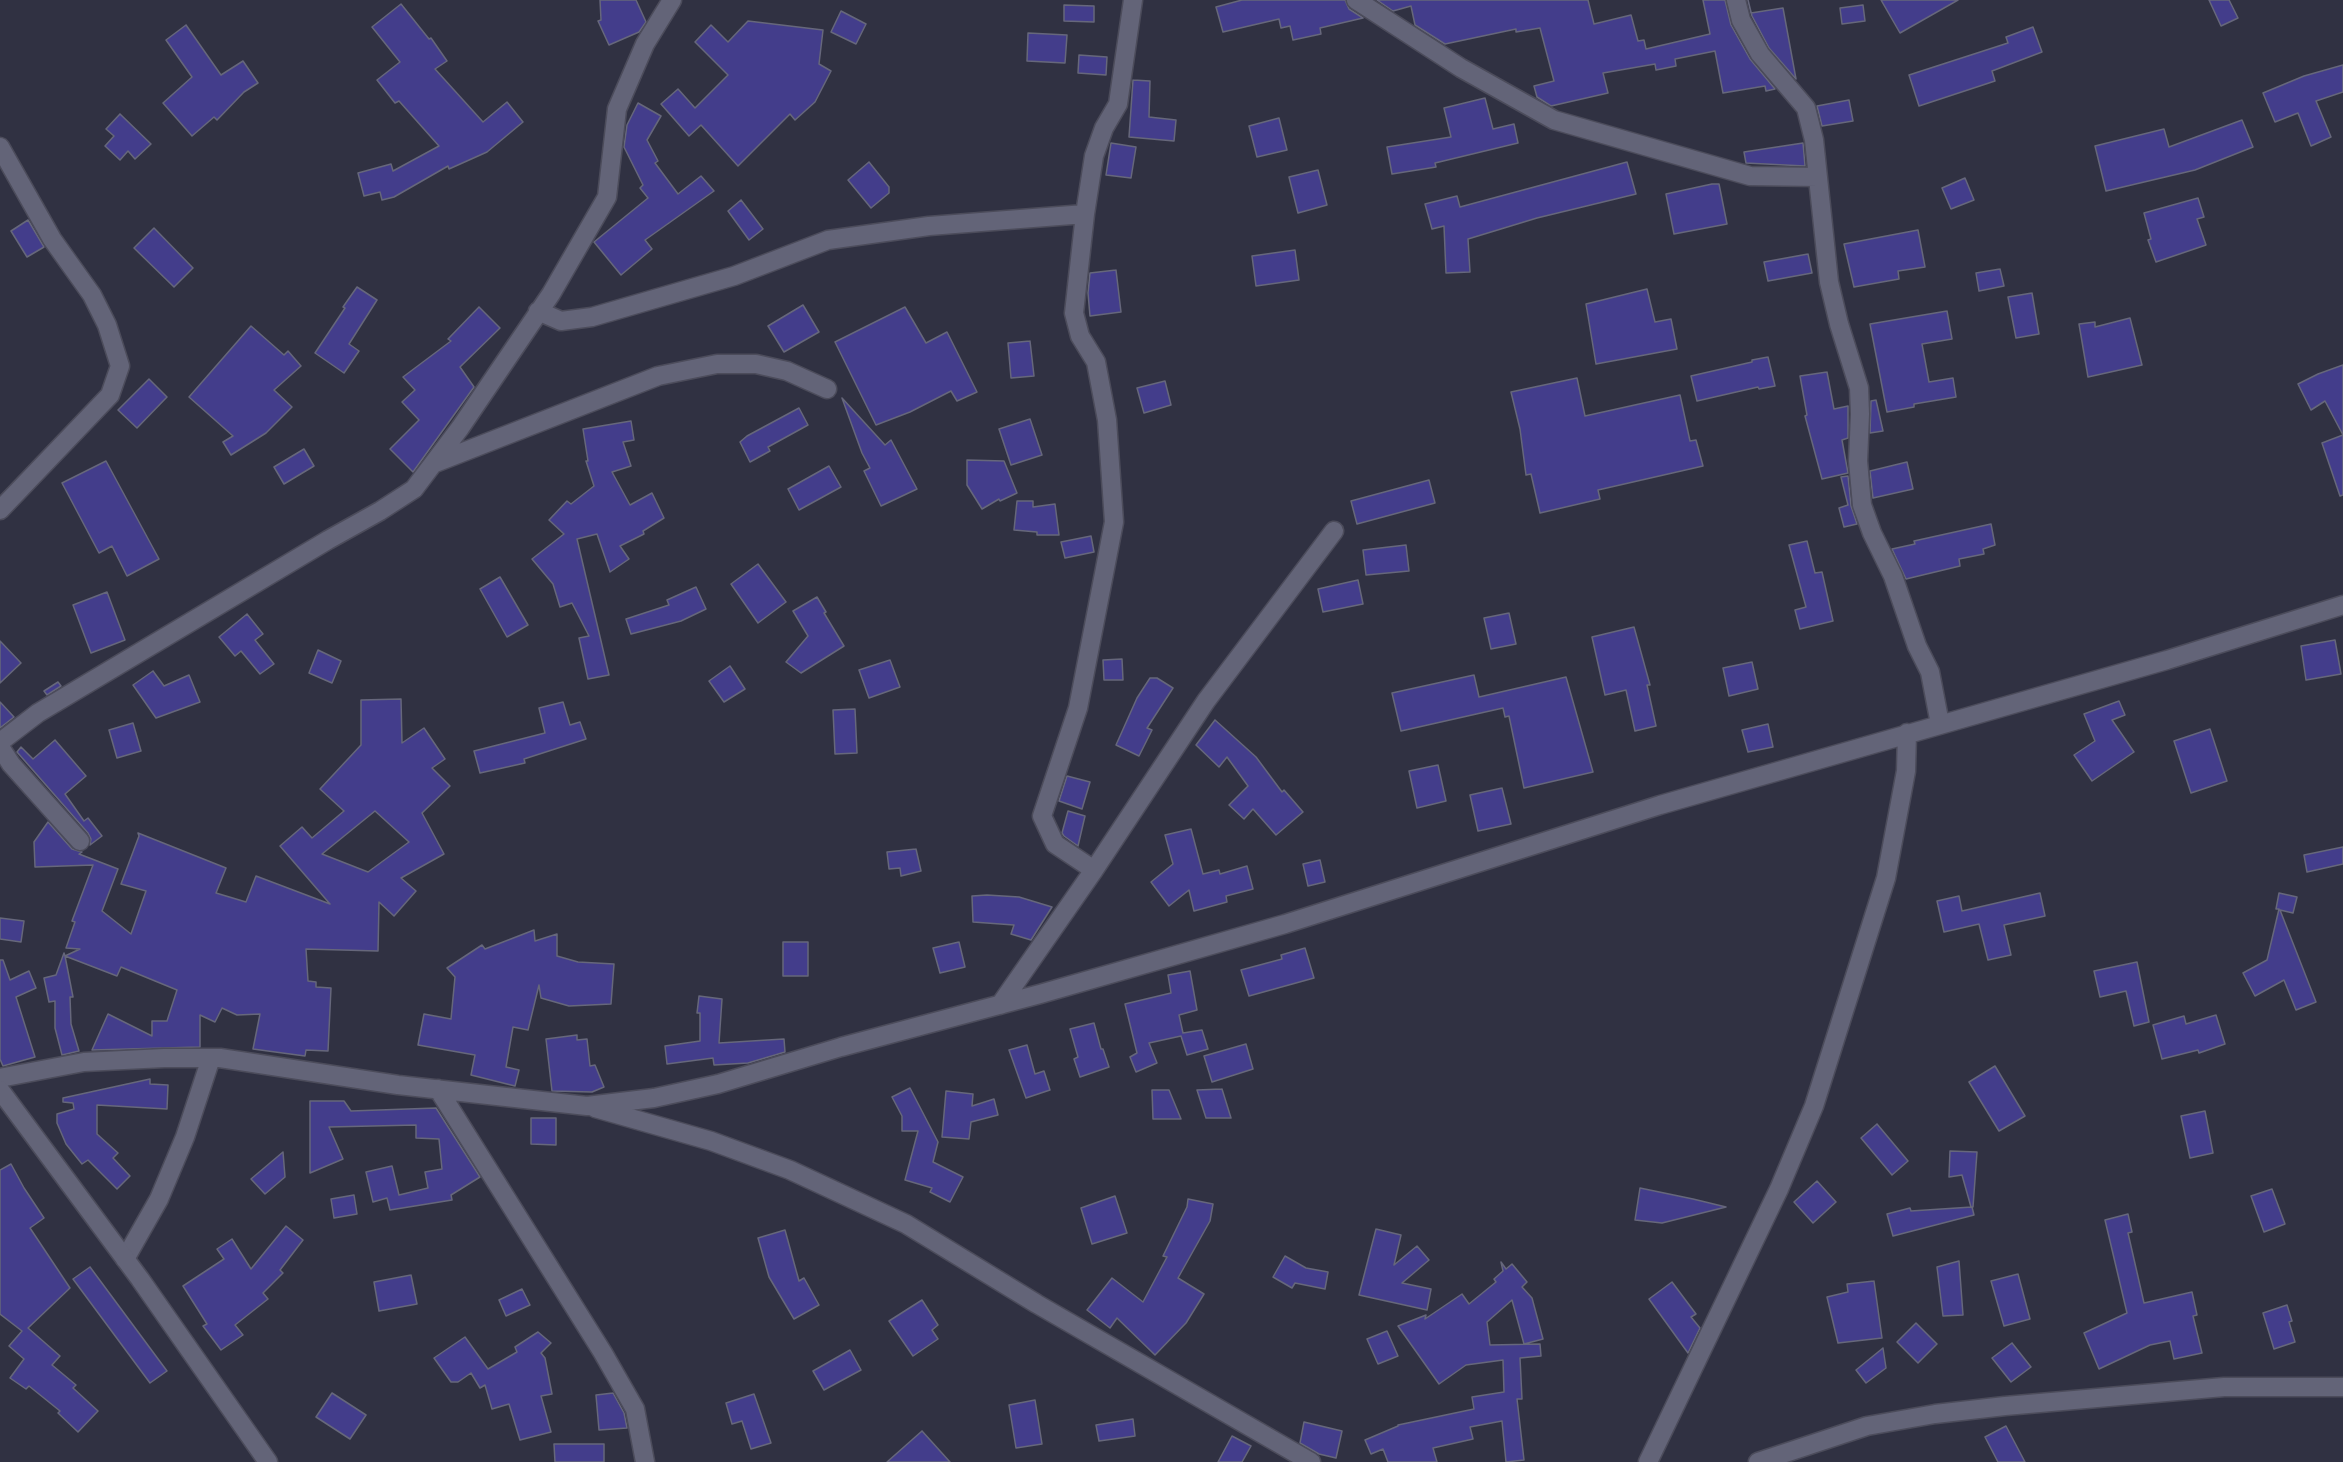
<!DOCTYPE html>
<html>
<head>
<meta charset="utf-8">
<style>
  body { margin:0 }
  canvas { display:block; background:#303142 }
</style>
</head>
<body>
<canvas width="2343" height="1462"></canvas>
<script>
const ctx = document.querySelector('canvas').getContext('2d');
ctx.lineJoin = 'round';
function fillPath(path, color) {
  ctx.fillStyle = color;
  ctx.fill(path, 'evenodd');
}
function toPath(rows) {
  const path = new Path2D();
  for (const r of rows) {
    path.moveTo(r[0], r[1]);
    for (let i = 2; i < r.length; i += 2) path.lineTo(r[i], r[i + 1]);
  }
  return path;
}
function trace(path, color, width, dash) {
  ctx.strokeStyle = color;
  ctx.lineWidth = width;
  ctx.lineCap = dash ? 'butt' : 'round';
  ctx.setLineDash(dash || []);
  ctx.stroke(path);
}
const building = toPath([
  [600,0,636,0,646,22,639,32,609,45,598,21,601,20,600,0],
  [1242,0,1345,0,1349,9,1363,18,1320,28,1321,34,1293,40,1290,26,1281,28,1279,19,1223,32,1216,7,1242,0],
  [1377,0,1588,0,1594,24,1631,15,1638,41,1644,40,1646,49,1710,34,1703,0,1725,0,1731,25,1750,59,1775,89,1766,91,1765,86,1723,93,1715,51,1675,59,1676,66,1656,70,1655,64,1603,73,1608,93,1551,106,1537,97,1534,86,1554,81,1540,28,1516,32,1516,29,1445,44,1415,25,1411,6,1393,11,1377,0],
  [1748,0,1751,13,1783,8,1796,79,1769,48,1752,16,1748,0],
  [1881,0,1958,0,1900,33,1881,0],
  [2209,0,2229,0,2238,18,2221,26,2209,0],
  [401,4,429,39,431,38,447,61,435,69,483,122,507,102,523,122,487,152,449,169,448,166,394,197,382,200,380,192,364,196,358,173,391,164,393,171,439,146,399,101,395,103,377,80,400,62,372,27,401,4],
  [1064,5,1094,6,1094,22,1064,21,1064,5],
  [1863,5,1865,21,1842,24,1840,8,1863,5],
  [841,11,866,24,856,44,831,32,841,11],
  [748,21,823,30,819,64,831,71,815,102,795,120,790,114,738,166,701,125,689,136,661,104,678,89,695,108,728,75,695,42,711,25,728,42,748,21],
  [186,25,221,75,243,61,258,83,244,92,217,120,214,117,192,136,163,103,192,77,166,40,186,25],
  [2033,27,2042,52,1992,71,1995,81,1919,106,1909,75,2008,43,2006,37,2033,27],
  [1028,33,1067,35,1065,63,1027,61,1028,33],
  [1079,55,1107,57,1106,75,1078,73,1079,55],
  [2343,65,2343,92,2316,101,2331,137,2311,146,2298,113,2275,122,2263,93,2304,76,2343,65],
  [1133,80,1150,81,1149,117,1176,120,1174,141,1129,137,1133,80],
  [1485,98,1493,129,1514,124,1518,143,1435,163,1436,167,1392,174,1387,147,1451,137,1444,108,1485,98],
  [1849,100,1853,121,1822,126,1817,106,1849,100],
  [638,103,661,116,647,140,658,161,655,163,678,194,701,176,714,191,645,240,652,249,621,275,594,242,648,198,640,188,643,185,624,147,627,125,638,103],
  [120,114,151,144,135,159,128,151,120,160,105,146,114,136,106,129,120,114],
  [1279,118,1287,150,1257,157,1249,126,1279,118],
  [2242,120,2253,147,2195,170,2106,191,2095,146,2164,129,2169,147,2242,120],
  [1111,143,1136,147,1131,178,1106,175,1111,143],
  [1803,143,1805,166,1746,163,1744,152,1803,143],
  [869,162,889,187,889,193,871,208,848,180,869,162],
  [1627,162,1636,194,1537,218,1468,239,1470,272,1446,273,1444,226,1432,229,1425,204,1457,196,1460,207,1627,162],
  [1318,170,1327,205,1298,213,1289,177,1318,170],
  [1965,178,1974,200,1951,209,1942,188,1965,178],
  [1712,184,1719,184,1727,224,1674,234,1666,194,1712,184],
  [2198,198,2204,217,2197,219,2206,245,2156,262,2148,240,2151,239,2144,213,2198,198],
  [741,200,763,229,749,240,728,211,741,200],
  [28,220,44,247,27,257,11,231,28,220],
  [154,228,193,268,174,287,134,248,154,228],
  [1918,230,1925,267,1898,271,1899,279,1854,287,1844,244,1918,230],
  [1295,250,1299,280,1256,286,1252,256,1295,250],
  [1808,254,1812,273,1768,281,1764,262,1808,254],
  [2000,269,2004,286,1979,291,1976,273,2000,269],
  [1116,270,1121,312,1090,316,1088,293,1090,273,1116,270],
  [357,287,377,300,349,344,359,351,344,373,315,353,345,308,343,307,357,287],
  [1647,289,1655,322,1671,319,1677,349,1596,364,1586,304,1647,289],
  [2032,293,2039,334,2016,338,2008,297,2032,293],
  [803,305,819,332,784,352,768,326,803,305],
  [479,307,500,328,460,367,474,387,413,472,390,449,419,420,402,402,415,390,403,377,451,341,448,339,479,307],
  [905,307,926,343,947,332,977,392,957,401,951,391,910,412,876,425,835,342,905,307],
  [1947,311,1952,339,1922,344,1929,382,1953,378,1956,397,1914,404,1914,407,1887,412,1870,324,1947,311],
  [2130,318,2142,365,2088,377,2079,324,2095,322,2095,327,2130,318],
  [251,326,284,355,288,351,301,366,274,390,292,407,266,433,231,455,223,442,233,436,189,397,251,326],
  [1030,341,1034,376,1011,378,1008,343,1030,341],
  [1768,357,1775,386,1759,389,1758,387,1697,401,1691,376,1752,362,1752,360,1768,357],
  [2343,365,2343,495,2340,496,2322,443,2343,435,2325,401,2311,410,2298,384,2318,374,2343,365],
  [1827,372,1834,409,1848,406,1848,438,1842,440,1848,473,1822,479,1805,416,1807,415,1800,376,1827,372],
  [1577,378,1585,416,1680,395,1690,441,1696,440,1703,466,1598,490,1600,499,1540,513,1531,474,1526,475,1520,429,1511,392,1577,378],
  [149,379,167,397,137,428,118,410,149,379],
  [1165,381,1171,405,1144,413,1137,388,1165,381],
  [842,398,885,445,891,440,917,489,881,506,864,471,870,468,862,453,842,398],
  [1876,400,1883,431,1870,433,1871,401,1876,400],
  [799,408,808,425,768,447,770,451,750,462,740,442,747,436,799,408],
  [1030,419,1042,455,1011,465,999,429,1030,419],
  [631,421,634,440,623,442,631,466,612,472,630,505,652,493,664,518,643,531,644,534,620,546,629,559,610,572,597,534,577,539,609,675,588,679,579,638,589,636,572,603,560,607,553,584,532,559,564,534,549,520,567,501,571,504,594,486,586,461,588,461,583,429,631,421],
  [304,449,314,466,284,484,274,467,304,449],
  [967,460,1004,461,1017,493,1000,501,999,499,982,509,967,485,967,460],
  [106,461,159,559,127,576,112,546,99,553,62,483,106,461],
  [1907,462,1913,489,1873,498,1870,471,1907,462],
  [829,466,841,487,799,510,788,489,829,466],
  [1848,476,1851,506,1857,524,1844,527,1839,508,1848,505,1841,477,1848,476],
  [1429,480,1435,503,1357,524,1351,501,1429,480],
  [1017,501,1033,501,1033,507,1055,504,1059,535,1037,535,1037,532,1014,530,1017,501],
  [1991,524,1995,545,1983,549,1984,554,1959,559,1960,566,1906,579,1892,549,1915,544,1914,541,1991,524],
  [1091,536,1094,552,1065,558,1061,542,1091,536],
  [1807,541,1815,573,1822,572,1833,621,1800,629,1795,610,1806,607,1789,545,1807,541],
  [1406,545,1409,571,1366,575,1363,550,1406,545],
  [758,564,786,602,758,623,731,584,758,564],
  [500,577,528,625,507,637,480,589,500,577],
  [1358,580,1363,604,1323,612,1318,589,1358,580],
  [696,587,706,609,681,621,631,634,626,619,669,605,667,600,696,587],
  [107,592,125,640,91,653,73,605,107,592],
  [817,597,826,612,824,613,844,646,801,673,786,662,808,636,793,611,817,597],
  [1509,613,1516,644,1491,649,1484,618,1509,613],
  [247,614,263,634,255,640,274,664,260,674,241,651,235,656,219,637,247,614],
  [1634,627,1650,685,1647,685,1656,726,1635,731,1626,690,1605,695,1592,637,1634,627],
  [2335,640,2341,674,2306,680,2301,646,2335,640],
  [0,641,21,663,0,683,0,641],
  [318,650,341,661,332,683,309,673,318,650],
  [1122,659,1123,680,1104,680,1103,660,1122,659],
  [890,660,900,687,869,698,859,670,890,660],
  [1752,662,1758,689,1729,696,1723,668,1752,662],
  [730,666,745,689,724,702,709,681,730,666],
  [153,671,164,686,189,675,200,702,156,718,133,685,153,671],
  [1474,675,1479,697,1566,677,1593,772,1524,788,1509,716,1505,717,1503,708,1401,731,1392,693,1474,675],
  [1150,678,1157,678,1173,688,1147,728,1152,730,1139,756,1116,745,1137,698,1150,678],
  [58,682,61,686,47,695,44,691,58,682],
  [401,699,402,743,424,728,445,759,432,768,450,786,422,813,444,854,401,878,416,891,394,916,379,902,378,951,306,949,308,981,316,982,316,987,331,988,328,1051,306,1050,305,1056,253,1049,260,1014,237,1015,222,1008,215,1022,200,1015,200,1047,92,1050,108,1014,152,1036,152,1021,167,1021,177,990,121,967,117,976,65,956,73,997,70,997,71,1024,79,1051,62,1055,55,1028,55,1001,49,1002,44,978,56,975,64,953,65,956,80,949,66,948,75,922,72,921,93,865,35,867,34,842,48,822,72,849,82,852,79,854,118,869,102,911,131,934,146,891,121,884,139,836,138,833,226,868,216,893,246,902,256,876,330,904,280,846,302,827,312,838,344,811,320,789,361,745,361,700,401,699],
  [375,811,409,842,368,872,322,854,375,811],
  [2119,701,2125,715,2112,720,2134,752,2092,781,2074,755,2095,741,2084,714,2119,701],
  [0,702,14,717,0,728,0,702],
  [563,702,570,725,580,722,586,739,524,759,525,763,480,773,474,751,545,733,539,708,563,702],
  [855,709,857,753,835,754,833,710,855,709],
  [1215,720,1256,757,1282,792,1284,790,1303,812,1276,835,1253,809,1244,819,1229,805,1248,786,1227,757,1219,767,1196,745,1215,720],
  [133,723,141,751,117,758,109,730,133,723],
  [1768,724,1773,747,1748,752,1742,730,1768,724],
  [2210,729,2227,781,2191,793,2174,741,2210,729],
  [55,740,86,776,65,794,84,821,88,818,102,836,90,845,91,839,88,833,17,752,21,747,33,759,55,740],
  [1438,765,1446,801,1417,808,1409,771,1438,765],
  [1067,776,1090,782,1082,809,1059,801,1067,776],
  [1502,788,1511,824,1478,831,1470,795,1502,788],
  [1068,811,1085,816,1078,846,1064,836,1062,833,1068,811],
  [1191,829,1203,874,1219,870,1220,874,1247,866,1253,889,1226,896,1227,902,1194,911,1189,890,1169,906,1151,882,1173,864,1165,835,1191,829],
  [2343,847,2343,864,2307,872,2304,855,2343,847],
  [916,849,921,871,901,876,900,868,889,869,887,852,916,849],
  [1320,860,1325,882,1308,886,1303,864,1320,860],
  [2040,893,2045,916,2004,925,2011,955,1988,960,1979,924,1944,932,1937,901,1959,896,1962,911,2040,893],
  [2279,893,2297,897,2293,913,2280,910,2316,1002,2296,1010,2284,980,2255,996,2243,973,2267,960,2279,909,2276,909,2279,893],
  [987,895,1019,897,1052,907,1031,940,1011,934,1014,925,973,922,972,896,987,895],
  [0,918,24,921,21,942,0,939,0,918],
  [534,930,535,941,557,934,557,956,578,962,614,964,611,1004,569,1006,541,998,539,985,528,1030,513,1027,506,1067,519,1070,515,1086,471,1075,475,1055,418,1045,424,1014,451,1019,455,977,447,968,482,945,485,949,534,930],
  [783,942,808,942,808,976,783,976,783,942],
  [959,942,965,967,940,973,933,948,959,942],
  [1305,948,1314,978,1249,996,1241,970,1282,959,1281,955,1305,948],
  [0,960,3,960,10,980,29,971,36,988,16,997,35,1057,3,1066,0,1059,0,960],
  [2137,962,2149,1022,2134,1026,2126,991,2100,997,2094,971,2137,962],
  [1190,971,1197,1010,1179,1015,1183,1033,1202,1030,1208,1049,1187,1055,1181,1036,1149,1043,1157,1063,1136,1072,1130,1057,1137,1053,1125,1004,1171,993,1168,975,1190,971],
  [699,996,722,999,719,1043,784,1039,785,1052,748,1063,714,1065,713,1058,667,1064,665,1046,700,1041,700,1013,697,1013,699,996],
  [2216,1015,2225,1044,2199,1053,2198,1050,2162,1059,2153,1025,2184,1016,2186,1024,2216,1015],
  [1094,1023,1101,1049,1103,1049,1109,1067,1080,1077,1074,1059,1078,1057,1070,1029,1094,1023],
  [577,1035,577,1040,587,1039,590,1066,595,1065,604,1087,592,1092,552,1091,546,1039,577,1035],
  [1246,1044,1253,1069,1212,1082,1204,1056,1246,1044],
  [1027,1045,1035,1074,1044,1071,1050,1090,1026,1098,1009,1050,1027,1045],
  [1995,1066,2025,1116,1999,1131,1969,1082,1995,1066],
  [150,1079,150,1084,168,1085,167,1109,97,1105,97,1134,118,1153,113,1158,130,1176,117,1189,88,1160,82,1164,66,1144,57,1123,57,1114,74,1109,73,1103,63,1102,63,1098,150,1079],
  [910,1088,938,1142,933,1162,963,1177,950,1202,930,1192,932,1188,905,1180,918,1131,902,1131,902,1116,892,1097,910,1088],
  [1222,1089,1231,1118,1206,1118,1197,1090,1222,1089],
  [1152,1090,1169,1090,1181,1119,1153,1119,1152,1090],
  [946,1091,973,1094,972,1106,994,1099,998,1115,971,1122,969,1139,942,1137,946,1091],
  [310,1101,344,1101,351,1111,436,1108,480,1177,451,1195,452,1200,390,1210,387,1198,373,1202,366,1172,392,1166,399,1195,428,1188,425,1172,442,1169,439,1139,416,1138,416,1125,329,1127,343,1159,310,1173,310,1101],
  [2205,1111,2213,1153,2190,1158,2181,1116,2205,1111],
  [531,1118,556,1118,556,1145,531,1144,531,1118],
  [1877,1124,1908,1161,1892,1175,1861,1138,1877,1124],
  [1950,1151,1977,1152,1973,1207,1971,1207,1962,1175,1949,1177,1950,1151],
  [283,1152,285,1177,265,1194,251,1179,283,1152],
  [11,1164,24,1188,44,1218,30,1228,70,1288,28,1328,60,1356,52,1365,76,1385,73,1388,98,1411,78,1432,58,1413,60,1411,29,1386,26,1389,10,1378,24,1359,9,1346,22,1331,0,1314,0,1170,11,1164],
  [1817,1181,1836,1202,1813,1223,1794,1202,1817,1181],
  [1640,1188,1693,1199,1726,1207,1662,1223,1635,1220,1640,1188],
  [2272,1189,2285,1224,2264,1232,2251,1196,2272,1189],
  [354,1195,357,1214,334,1218,331,1199,354,1195],
  [1115,1196,1127,1233,1092,1244,1081,1208,1115,1196],
  [1188,1199,1213,1204,1210,1221,1178,1278,1204,1294,1186,1323,1155,1355,1117,1318,1110,1328,1087,1310,1112,1278,1143,1302,1167,1257,1163,1256,1187,1207,1188,1199],
  [1972,1207,1974,1215,1893,1236,1887,1214,1910,1208,1911,1211,1972,1207],
  [2128,1214,2132,1232,2128,1233,2144,1303,2192,1292,2197,1315,2193,1316,2202,1353,2174,1359,2170,1341,2150,1345,2099,1369,2084,1333,2127,1313,2105,1220,2128,1214],
  [286,1226,303,1240,280,1270,283,1273,263,1293,268,1299,235,1325,243,1335,221,1350,203,1326,207,1324,183,1286,224,1259,217,1249,232,1239,251,1269,286,1226],
  [1376,1229,1401,1235,1394,1265,1417,1246,1429,1260,1402,1283,1431,1289,1427,1310,1359,1295,1376,1229],
  [785,1230,799,1281,804,1278,819,1305,794,1319,769,1277,758,1238,785,1230],
  [1285,1256,1306,1268,1328,1272,1325,1289,1295,1283,1292,1288,1273,1277,1285,1256],
  [1959,1261,1963,1315,1943,1316,1937,1267,1959,1261],
  [1501,1262,1506,1269,1512,1264,1527,1282,1522,1287,1532,1298,1543,1339,1524,1344,1512,1300,1487,1322,1490,1345,1540,1344,1541,1356,1520,1358,1522,1399,1517,1399,1524,1460,1506,1462,1502,1421,1470,1427,1473,1439,1433,1448,1437,1462,1388,1462,1383,1449,1371,1454,1365,1440,1398,1426,1398,1425,1474,1409,1472,1397,1504,1392,1503,1360,1466,1365,1439,1384,1398,1326,1426,1315,1425,1319,1462,1294,1469,1304,1496,1282,1494,1279,1503,1271,1501,1262],
  [90,1267,167,1371,150,1383,73,1279,90,1267],
  [2018,1274,2030,1319,2004,1326,1991,1281,2018,1274],
  [411,1275,417,1304,379,1311,374,1282,411,1275],
  [1874,1281,1882,1338,1838,1343,1827,1297,1848,1292,1847,1284,1874,1281],
  [1672,1282,1696,1314,1691,1317,1700,1328,1688,1353,1649,1299,1672,1282],
  [522,1289,530,1305,506,1316,499,1300,522,1289],
  [922,1300,938,1325,932,1330,938,1339,913,1356,889,1321,922,1300],
  [2287,1305,2292,1321,2289,1322,2295,1342,2274,1349,2263,1313,2287,1305],
  [1916,1323,1937,1344,1918,1363,1897,1342,1916,1323],
  [1387,1331,1398,1356,1378,1364,1367,1339,1387,1331],
  [538,1332,551,1343,541,1353,545,1358,552,1394,541,1396,551,1432,520,1440,509,1404,492,1409,485,1385,480,1388,471,1373,458,1382,451,1382,434,1358,465,1337,488,1369,517,1352,515,1347,538,1332],
  [2012,1343,2031,1367,2011,1382,1992,1358,2012,1343],
  [1883,1348,1886,1368,1866,1383,1856,1370,1883,1348],
  [850,1350,861,1370,824,1390,813,1371,850,1350],
  [332,1393,366,1415,350,1439,316,1417,332,1393],
  [613,1393,624,1413,627,1428,599,1430,596,1395,613,1393],
  [754,1394,771,1443,751,1449,742,1421,732,1424,726,1403,754,1394],
  [1035,1400,1042,1444,1016,1448,1009,1405,1035,1400],
  [1133,1419,1135,1436,1099,1441,1096,1425,1133,1419],
  [1304,1422,1342,1431,1336,1458,1319,1454,1300,1443,1304,1422],
  [2006,1426,2025,1462,1998,1462,1985,1437,2006,1426],
  [922,1431,950,1462,887,1462,922,1431],
  [1232,1436,1251,1446,1242,1462,1218,1462,1232,1436],
  [554,1444,604,1444,604,1462,555,1462,554,1444]
]);
const street = toPath([
  [1356,0,1461,68,1554,120,1750,176,1818,177],
  [1736,0,1741,20,1760,54,1806,108,1814,140,1829,282,1839,324,1859,388,1860,414,1858,461,1862,505,1872,533,1893,576,1917,646,1930,672,1940,724],
  [0,147,52,239,92,295,107,325,120,366,110,395,0,510],
  [538,311,561,321,592,317,734,276,828,240,929,226,1085,214],
  [435,463,658,376,717,364,756,364,787,371,827,389],
  [0,742,38,713,328,540,380,511,414,489,460,428,551,294,607,197,617,109,645,44,672,0],
  [0,747,11,764,80,841],
  [1094,870,1055,844,1042,816,1078,708,1114,522,1107,420,1096,362,1080,336,1074,313,1085,214,1094,156,1104,128,1118,104,1133,0],
  [1000,1005,1094,870,1206,701,1334,531],
  [0,1078,84,1062,164,1058,220,1058,398,1085,587,1106,654,1098,718,1084,841,1047,1040,994,1285,924,1660,805,2167,660,2343,605],
  [438,1089,603,1353,635,1409,645,1462],
  [595,1108,711,1141,790,1170,906,1224,1037,1304,1311,1462],
  [125,1259,159,1199,185,1137,211,1058],
  [1648,1462,1779,1189,1814,1106,1886,878,1906,771,1907,733],
  [1758,1462,1867,1426,1935,1414,2005,1406,2224,1387,2343,1387]
]);
const secondary = toPath([
  [0,1090,140,1279,268,1462]
]);
fillPath(building, '#433d8b');
trace(building, '#66677b', 1.5);
trace(street, '#4c4c5b', 21);
trace(secondary, '#4c4c5b', 21);
trace(street, '#636478', 18);
trace(secondary, '#636478', 18);
</script>
</body>
</html>
